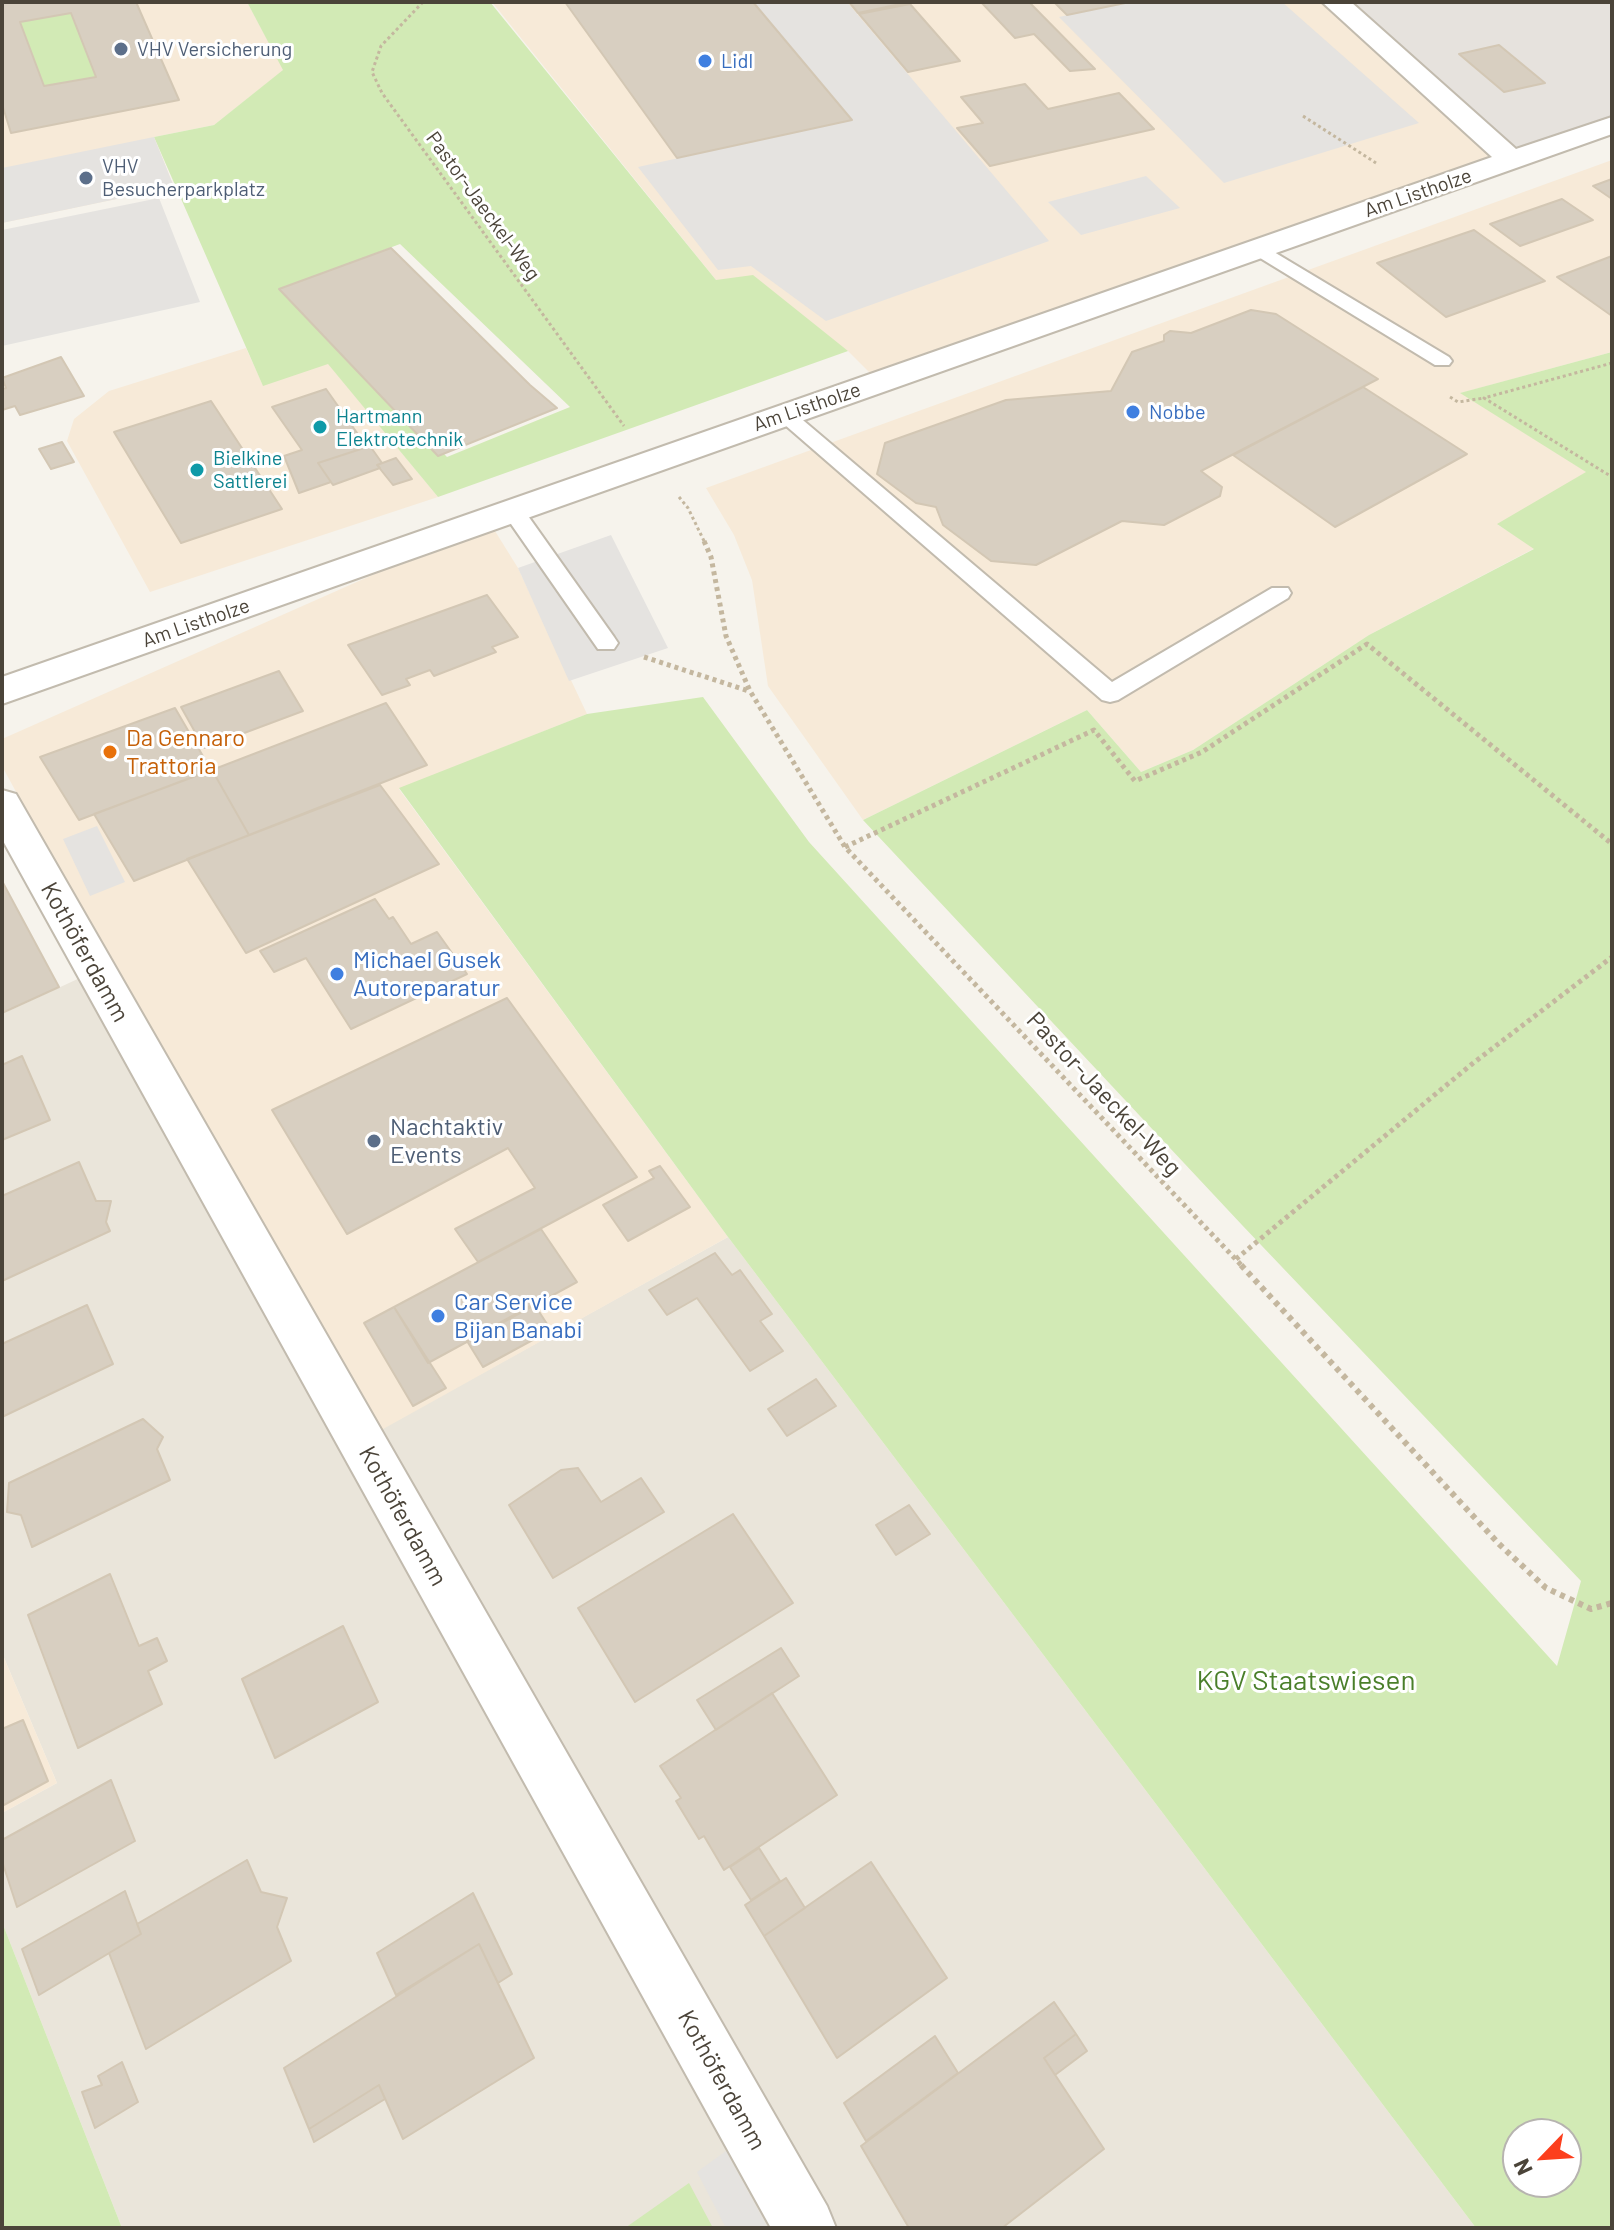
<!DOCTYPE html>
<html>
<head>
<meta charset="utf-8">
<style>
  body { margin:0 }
  #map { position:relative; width:1614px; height:2230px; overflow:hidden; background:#f6f3ec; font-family:Barlow,sans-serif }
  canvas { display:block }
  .frame { position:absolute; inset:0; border:4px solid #4b4439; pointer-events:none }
  .north { position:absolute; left:1502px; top:2118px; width:80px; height:80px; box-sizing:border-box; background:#fff; border:2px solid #b7b4b0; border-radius:50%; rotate:245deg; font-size:22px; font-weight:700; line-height:32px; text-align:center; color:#4b4439 }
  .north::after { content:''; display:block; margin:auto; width:28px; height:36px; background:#fc3f1d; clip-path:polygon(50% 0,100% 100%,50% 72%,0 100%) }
</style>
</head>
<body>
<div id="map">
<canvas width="1614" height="2230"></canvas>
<div class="frame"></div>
<div class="north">N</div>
</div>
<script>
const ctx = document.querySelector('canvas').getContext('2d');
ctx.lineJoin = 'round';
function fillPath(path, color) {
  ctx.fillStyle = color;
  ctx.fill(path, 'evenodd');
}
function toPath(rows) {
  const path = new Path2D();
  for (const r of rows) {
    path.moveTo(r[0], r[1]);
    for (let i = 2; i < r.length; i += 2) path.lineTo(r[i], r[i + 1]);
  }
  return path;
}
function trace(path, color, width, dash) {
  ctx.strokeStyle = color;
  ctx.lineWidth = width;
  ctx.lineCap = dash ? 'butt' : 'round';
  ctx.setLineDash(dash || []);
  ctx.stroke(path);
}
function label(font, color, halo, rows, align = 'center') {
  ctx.font = font + ' Barlow,sans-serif';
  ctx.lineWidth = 6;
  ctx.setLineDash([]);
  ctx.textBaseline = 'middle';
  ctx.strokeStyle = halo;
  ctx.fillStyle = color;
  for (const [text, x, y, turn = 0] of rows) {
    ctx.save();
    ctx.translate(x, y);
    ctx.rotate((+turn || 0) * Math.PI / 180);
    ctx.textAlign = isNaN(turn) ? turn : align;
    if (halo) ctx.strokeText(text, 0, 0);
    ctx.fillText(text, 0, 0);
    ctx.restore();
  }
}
const residential = toPath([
  [95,971,367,1437,728,1237,1476,2228,122,2228,2,1922,2,1813,57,1783,2,1653,2,1014]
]);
const commercial = toPath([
  [2,2,247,2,284,70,214,125,154,137,174,187,2,223],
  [492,2,1336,2,1512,160,878,381,848,351,716,280],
  [1612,160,1612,352,1461,393,1587,472,1498,525,1535,548,1369,635,1193,750,1141,772,1087,710,863,820,768,686,752,580,734,535,706,488],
  [246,348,263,385,328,363,438,497,150,592,67,441,74,419,109,391],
  [490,523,518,568,587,714,399,789,728,1237,367,1438,2,766,2,739],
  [2,1653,57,1783,2,1813]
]);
const industrial = toPath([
  [1336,2,1612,2,1612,125,1512,160]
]);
const green = toPath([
  [247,2,490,2,716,280,753,275,848,351,438,497,328,364,263,386,154,137,214,125,283,70],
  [400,244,570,407,447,457,283,288],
  [71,13,96,77,44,86,20,22],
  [1612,352,1612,2228,1476,2228,728,1237,399,788,587,714,703,697,809,842,1557,1666,1581,1581,1242,1225,863,820,1087,710,1141,772,1193,750,1369,635,1534,549,1497,524,1586,472,1460,393],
  [1566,2134,1566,2182,1518,2182,1518,2134],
  [2,1922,122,2228,2,2228],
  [689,2183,713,2228,625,2228]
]);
const parking = toPath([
  [753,2,847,2,1049,241,826,321,751,266,718,270,638,167,851,120],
  [1130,2,1282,2,1419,123,1224,183,1059,17],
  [154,137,174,187,2,223,2,168],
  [1146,176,1180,208,1081,235,1048,202],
  [159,198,200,302,2,346,2,230],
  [611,535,668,648,569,681,518,568],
  [97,826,125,882,90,896,63,839],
  [726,2151,768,2228,726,2228,697,2172]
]);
const building = toPath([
  [2,2,136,2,179,100,11,133,2,104,2,2],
  [71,13,96,77,44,86,20,22,71,13],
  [565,2,753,2,852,120,677,158,565,2],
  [849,2,904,2,905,3,858,13,849,2],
  [981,2,1029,2,1095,69,1070,71,1034,34,1015,38,981,2],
  [1054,2,1130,2,1067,15,1054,2],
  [910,4,960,61,908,72,859,14,910,4],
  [1499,45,1545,83,1504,92,1459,54,1499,45],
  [1025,84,1048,109,1119,93,1154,129,990,166,957,128,983,123,961,97,1025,84],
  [1612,179,1612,199,1593,186,1612,179],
  [1562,199,1593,220,1520,246,1490,224,1562,199],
  [1474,230,1545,281,1446,317,1377,263,1474,230],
  [391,248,530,385,557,408,438,456,279,289,391,248],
  [1612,256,1612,316,1557,277,1612,256],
  [1251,310,1276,314,1378,379,1201,471,1222,487,1220,496,1164,525,1122,521,1036,565,991,561,943,525,936,507,916,503,877,474,885,443,1006,400,1111,391,1132,352,1164,341,1164,335,1170,331,1191,333,1251,310],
  [61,357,84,396,20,415,15,406,2,410,2,389,6,388,2,378,61,357],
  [1363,387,1467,454,1335,527,1233,455,1363,387],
  [326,389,367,447,318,463,331,482,299,493,284,456,302,450,272,407,326,389],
  [211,401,282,509,181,543,114,432,211,401],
  [62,442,74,462,51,469,39,449,62,442],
  [370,446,382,463,377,465,380,468,333,485,318,463,370,446],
  [396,458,412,479,393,485,377,465,396,458],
  [487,595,518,637,492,647,496,652,434,676,430,670,406,679,410,685,382,695,348,645,487,595],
  [279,671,303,711,204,748,181,707,279,671],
  [386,703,427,765,249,835,212,770,386,703],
  [175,708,211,770,79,820,40,757,175,708],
  [212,770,249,835,134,881,94,814,212,770],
  [380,785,439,864,246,953,187,859,380,785],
  [2,881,59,987,2,1013,2,881],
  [375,899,389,919,393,917,411,944,437,932,467,974,351,1029,306,958,274,972,260,951,375,899],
  [507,998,637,1177,478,1262,455,1229,535,1188,508,1148,347,1234,272,1110,507,998],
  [22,1056,50,1120,2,1140,2,1065,22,1056],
  [79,1162,96,1201,111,1201,106,1222,110,1231,2,1281,2,1196,79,1162],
  [660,1166,690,1207,628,1241,603,1205,654,1178,649,1171,660,1166],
  [541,1229,577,1282,428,1363,394,1307,541,1229],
  [715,1253,732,1275,740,1270,772,1314,760,1321,783,1351,750,1371,697,1298,667,1315,649,1290,715,1253],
  [534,1304,551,1330,483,1367,467,1341,534,1304],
  [87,1305,113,1364,2,1417,2,1344,87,1305],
  [394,1307,446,1388,413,1406,364,1323,394,1307],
  [816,1379,836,1406,787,1436,768,1409,816,1379],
  [143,1419,163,1437,157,1449,170,1480,32,1547,21,1515,7,1512,9,1483,143,1419],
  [578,1468,601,1502,641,1478,664,1512,553,1578,509,1505,561,1470,578,1468],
  [909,1505,930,1534,896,1555,876,1525,909,1505],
  [733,1514,793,1603,635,1702,578,1608,733,1514],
  [110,1574,139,1646,157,1638,167,1661,148,1671,162,1704,78,1748,28,1615,110,1574],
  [343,1626,378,1702,275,1758,242,1679,343,1626],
  [781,1648,799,1676,716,1730,697,1700,781,1648],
  [772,1693,837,1795,724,1870,704,1836,699,1839,676,1801,681,1798,660,1766,772,1693],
  [23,1720,48,1781,2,1806,2,1729,23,1720],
  [111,1780,135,1841,17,1907,2,1861,2,1840,111,1780],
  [759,1848,780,1881,751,1900,730,1867,759,1848],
  [247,1860,261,1892,287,1898,277,1927,291,1961,146,2049,109,1953,141,1934,137,1924,247,1860],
  [871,1862,947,1978,837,2058,764,1936,871,1862],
  [786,1878,805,1908,764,1936,745,1905,786,1878],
  [125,1891,141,1934,39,1995,22,1949,125,1891],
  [473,1893,512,1974,498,1983,479,1944,396,1995,377,1953,473,1893],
  [479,1944,534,2058,403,2139,379,2085,309,2129,284,2068,479,1944],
  [1054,2002,1076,2034,1044,2058,1104,2149,1002,2228,909,2228,861,2146,1054,2002],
  [1076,2034,1087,2051,1055,2075,1044,2058,1076,2034],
  [935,2036,958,2073,866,2141,844,2103,935,2036],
  [122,2062,138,2102,95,2128,82,2092,102,2085,98,2076,122,2062],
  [379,2085,385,2099,314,2142,309,2129,379,2085]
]);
const pathFar2 = toPath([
  [423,2,381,46,372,72,382,93,624,426],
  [1303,116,1376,163],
  [1612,363,1484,398,1612,477],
  [1450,397,1458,402,1484,398],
  [679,497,688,508,705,543]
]);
const pathFar1 = toPath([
  [704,541,711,557,726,636,750,691,845,847,1243,1267],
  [644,657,749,691],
  [845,847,1094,730,1135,781,1202,752,1367,644,1612,844],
  [1236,1259,1472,1064,1612,957]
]);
const path = toPath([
  [1241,1265,1499,1544,1546,1588,1591,1609,1612,1603]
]);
const service = toPath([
  [1259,243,1449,357,1452,361,1449,365,1435,365,1252,253,1249,249,1252,245,1259,243],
  [784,408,791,410,1112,682,1272,588,1288,588,1291,593,1288,598,1118,700,1110,702,1102,700,777,418,774,414,777,410,784,408],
  [513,504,521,506,614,637,618,643,614,649,598,649,502,511,505,506,513,504]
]);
const minor = toPath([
  [1322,2,1351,2,1516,149,1612,117,1612,134,2,704,2,677,1492,157,1322,2],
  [2,790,16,794,827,2206,836,2228,771,2228,2,839,2,790]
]);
const markers = [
  [121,49,8,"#5c6f8a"],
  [705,61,8,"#3f7fe0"],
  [86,178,8,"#5c6f8a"],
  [1133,412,8,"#3f7fe0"],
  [320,427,8,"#0f9aa8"],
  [197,470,8,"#0f9aa8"],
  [110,752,8,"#e8710a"],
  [337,974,8,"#3f7fe0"],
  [374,1141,8,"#5c6f8a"],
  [438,1316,8,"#3f7fe0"]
];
const farServicenames = [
  ["VHV Versicherung",137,49],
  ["VHV",102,166],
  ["Besucherparkplatz",102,189]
];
const farShopnames = [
  ["Lidl",721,61],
  ["Nobbe",1149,412]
];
const farStreetnames = [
  ["Am Listholze",1418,193,-19],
  ["Pastor-Jaeckel-Weg",483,206,54],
  ["Am Listholze",807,407,-19],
  ["Am Listholze",196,623,-19]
];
const farCulturenames = [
  ["Hartmann",336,416],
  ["Elektrotechnik",336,439],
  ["Bielkine",213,458],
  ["Sattlerei",213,481]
];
const foodNames = [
  ["Da Gennaro",126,738],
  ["Trattoria",126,766]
];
const streetNames = [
  ["Kothöferdamm",85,952,61],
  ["Pastor-Jaeckel-Weg",1104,1094,47],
  ["Kothöferdamm",403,1516,61],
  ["Kothöferdamm",722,2080,61]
];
const shopNames = [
  ["Michael Gusek",353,960],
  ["Autoreparatur",353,988],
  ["Car Service",454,1302],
  ["Bijan Banabi",454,1330]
];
const serviceNames = [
  ["Nachtaktiv",390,1127],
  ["Events",390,1155]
];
const nearParknames = [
  ["KGV Staatswiesen",1306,1681]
];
fillPath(residential, '#eae5da');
fillPath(commercial, '#f7ead8');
fillPath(industrial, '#e6e2dd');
fillPath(green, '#d2eab5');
fillPath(parking, '#e5e3e0');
fillPath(building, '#d8cfc1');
trace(building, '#d3c7b4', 2);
trace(service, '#c2bbae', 4);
trace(minor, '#c2bbae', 4);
trace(pathFar2, '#c4b79f', 3, [3, 3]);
trace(pathFar1, '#c4b79f', 5, [4, 4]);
trace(path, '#c4b79f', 6, [5, 5]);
fillPath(service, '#fff');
fillPath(minor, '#fff');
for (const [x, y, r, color] of markers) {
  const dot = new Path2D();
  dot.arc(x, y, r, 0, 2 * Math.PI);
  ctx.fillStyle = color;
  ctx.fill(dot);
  trace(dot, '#fff', 3);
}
label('20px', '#4e5e75', '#fff', farServicenames, 'left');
label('20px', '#366cbe', '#fff', farShopnames, 'left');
label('20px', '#4b4439', '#fff', farStreetnames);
label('20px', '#0d838f', '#fff', farCulturenames, 'left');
label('24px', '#c56008', '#fff', foodNames, 'left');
label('24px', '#4b4439', '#fff', streetNames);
label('24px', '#366cbe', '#fff', shopNames, 'left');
label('24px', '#4e5e75', '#fff', serviceNames, 'left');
label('28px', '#4a7f2a', '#fff', nearParknames);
</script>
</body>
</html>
